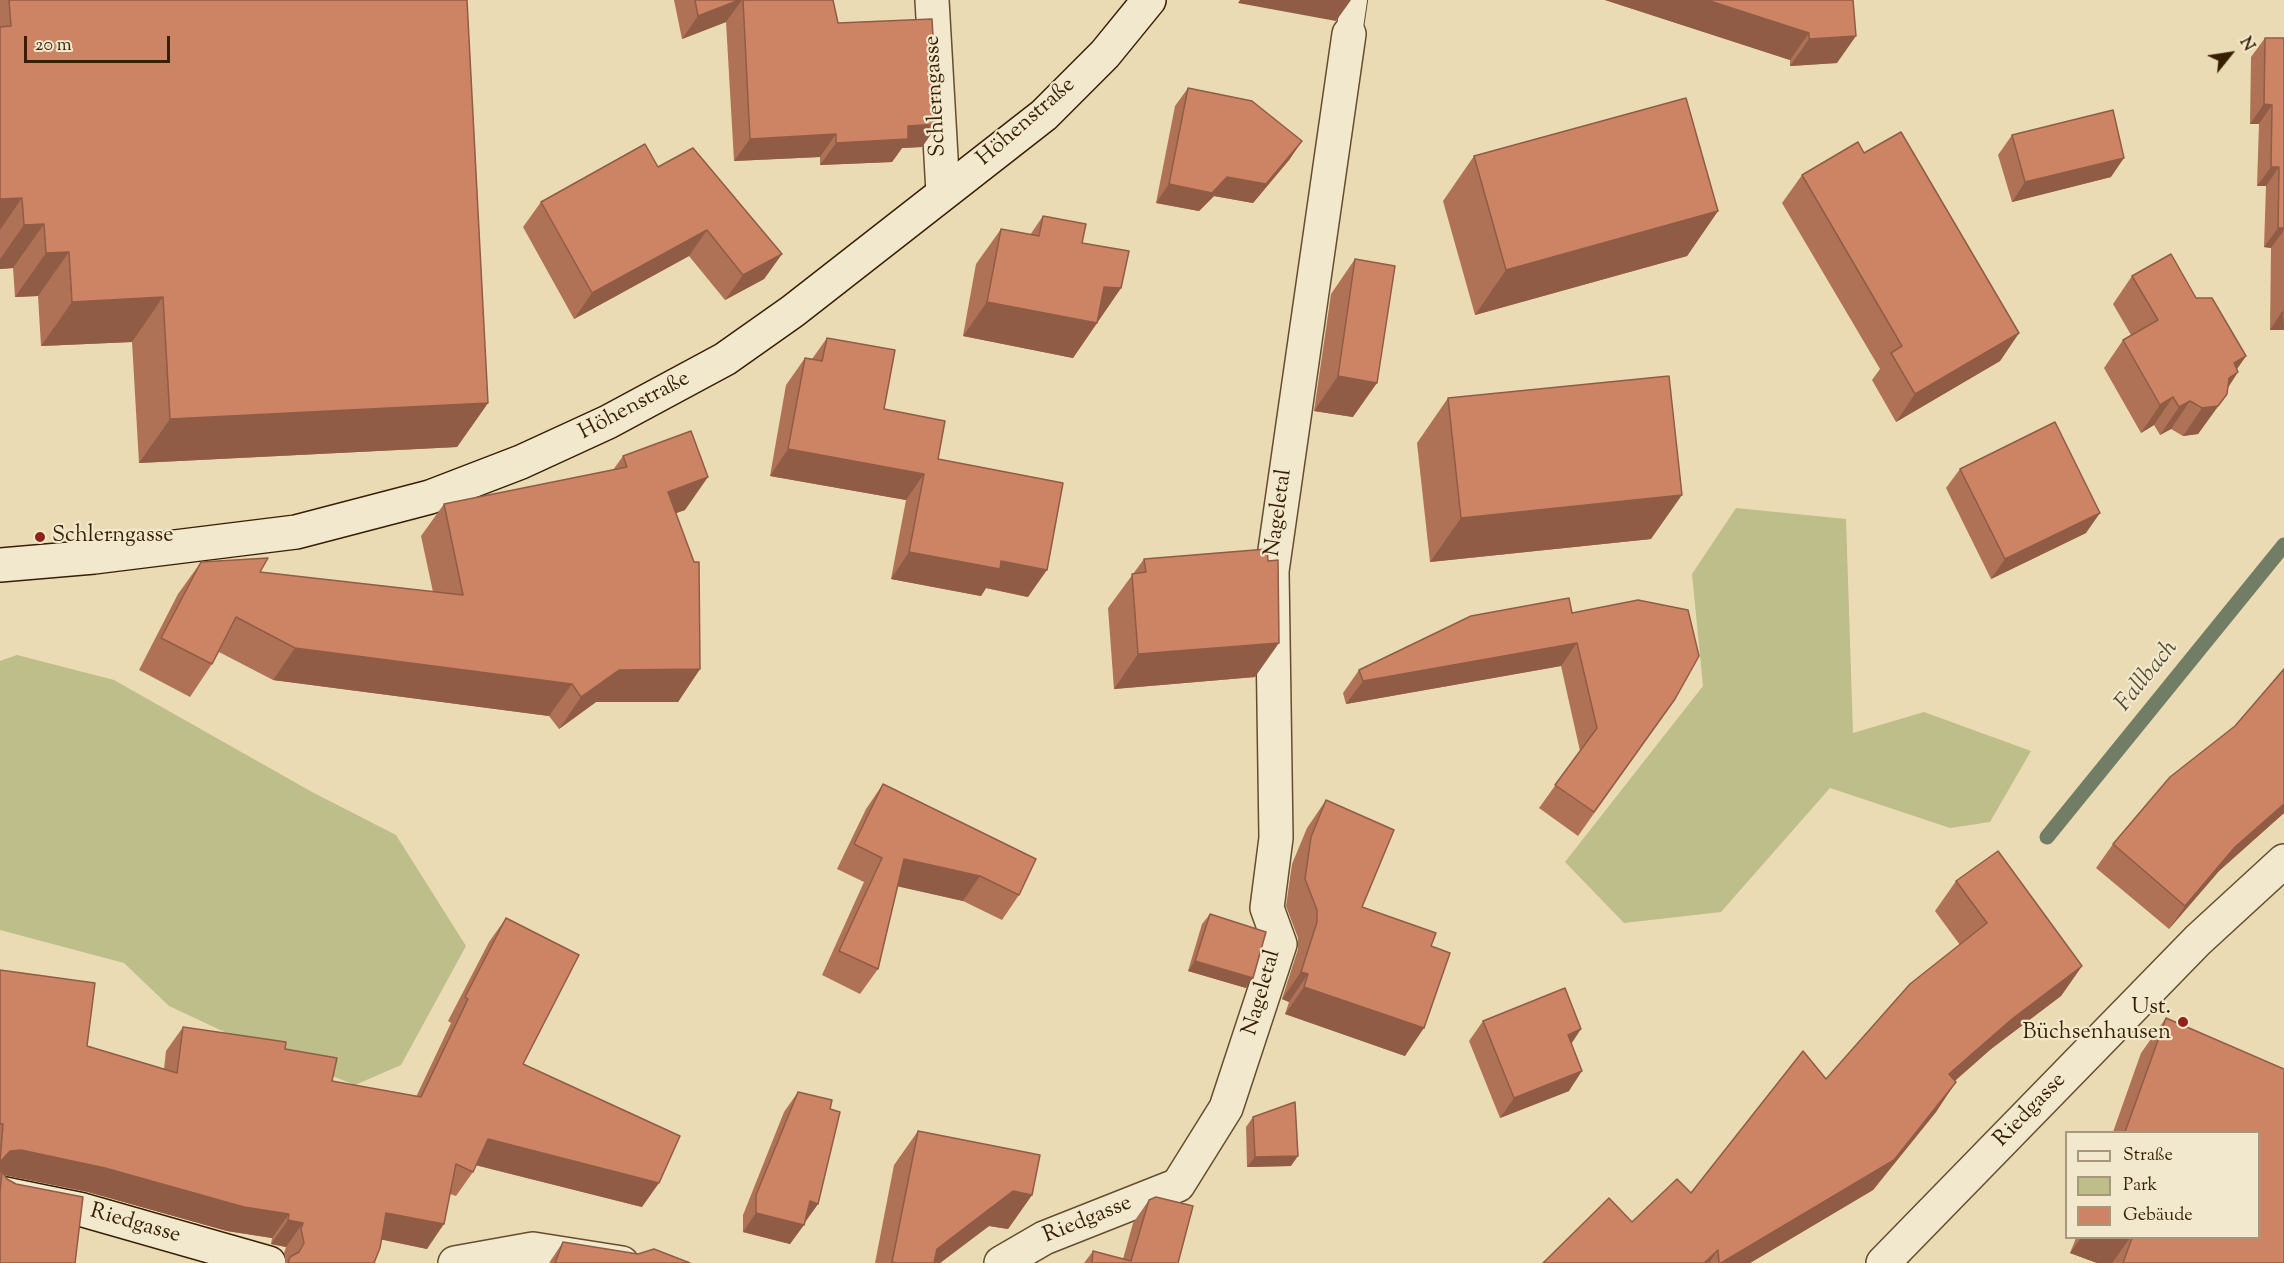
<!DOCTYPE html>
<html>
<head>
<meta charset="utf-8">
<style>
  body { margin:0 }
  #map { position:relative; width:2284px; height:1263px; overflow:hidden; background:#ebdbb4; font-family:"Sorts Mill Goudy",serif }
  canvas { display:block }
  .legend { position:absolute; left:2065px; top:1131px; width:195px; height:108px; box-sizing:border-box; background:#f2e8ce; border:2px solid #a7987c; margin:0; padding:8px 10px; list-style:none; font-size:18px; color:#371f00 }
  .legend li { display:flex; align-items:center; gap:12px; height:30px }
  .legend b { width:30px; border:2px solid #a7987c }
  .north { position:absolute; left:2200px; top:24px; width:60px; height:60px; -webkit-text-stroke:4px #f2e8ce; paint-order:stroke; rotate:60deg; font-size:16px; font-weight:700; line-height:24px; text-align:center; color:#371f00 }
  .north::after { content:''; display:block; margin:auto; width:21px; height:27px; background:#371f00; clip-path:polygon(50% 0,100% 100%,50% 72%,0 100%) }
  .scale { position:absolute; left:24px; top:36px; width:146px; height:27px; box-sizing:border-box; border:3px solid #371f00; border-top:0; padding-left:8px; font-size:18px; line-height:21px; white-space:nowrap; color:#371f00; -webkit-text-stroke:4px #f2e8ce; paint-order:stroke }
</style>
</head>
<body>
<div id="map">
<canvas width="2284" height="1263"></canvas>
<ul class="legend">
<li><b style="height:8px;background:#f2e8ce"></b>Straße</li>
<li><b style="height:16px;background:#bdbe89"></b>Park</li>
<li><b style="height:16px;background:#cd8464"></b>Gebäude</li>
</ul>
<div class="north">N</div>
<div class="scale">20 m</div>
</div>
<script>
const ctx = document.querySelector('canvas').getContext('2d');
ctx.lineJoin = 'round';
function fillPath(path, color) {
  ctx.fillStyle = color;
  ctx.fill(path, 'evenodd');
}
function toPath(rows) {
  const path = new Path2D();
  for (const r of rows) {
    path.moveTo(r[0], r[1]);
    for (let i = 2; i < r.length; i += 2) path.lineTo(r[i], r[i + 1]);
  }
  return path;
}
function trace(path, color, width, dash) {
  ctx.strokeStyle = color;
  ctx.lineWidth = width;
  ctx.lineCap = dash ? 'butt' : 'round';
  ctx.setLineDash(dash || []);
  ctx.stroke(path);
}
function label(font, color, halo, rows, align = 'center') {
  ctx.font = font + ' "Sorts Mill Goudy",serif';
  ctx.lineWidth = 4.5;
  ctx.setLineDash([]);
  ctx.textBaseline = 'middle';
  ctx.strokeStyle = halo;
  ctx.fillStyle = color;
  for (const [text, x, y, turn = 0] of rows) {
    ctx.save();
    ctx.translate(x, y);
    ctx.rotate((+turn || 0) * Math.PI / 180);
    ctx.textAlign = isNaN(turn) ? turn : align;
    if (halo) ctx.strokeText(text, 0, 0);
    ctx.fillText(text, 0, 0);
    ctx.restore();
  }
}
const green = toPath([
  [1736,508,1846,519,1853,733,1924,712,2031,751,1990,822,1950,828,1830,788,1721,912,1624,923,1565,862,1703,686,1692,574],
  [17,655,114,680,312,792,396,835,466,946,401,1065,355,1085,248,1043,169,1006,124,963,0,930,0,661]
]);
const stream = toPath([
  [2047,837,2284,545]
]);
const lane = toPath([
  [1349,34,1354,0]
]);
const street = toPath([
  [932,0,943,192],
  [455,1263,533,1249,622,1263],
  [1001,1263,1044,1238,1178,1185,1226,1108,1280,944,1267,908,1276,838,1272,571,1349,34],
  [1883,1263,2198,940,2284,861]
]);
const secondary = toPath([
  [0,565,94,557,296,532,430,497,521,462,608,422,725,359,793,311,1044,115,1105,54,1149,0],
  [0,1193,83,1210,269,1263]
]);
const wall = toPath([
  [0,0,467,0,488,403,457,447,139,463,132,342,41,346,38,296,15,297,13,268,0,269],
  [674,0,833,0,838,23,938,124,922,147,902,148,892,162,820,165,820,157,734,161,726,22,682,39],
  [1605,0,1853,0,1837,63,1790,66,1790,60],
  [2265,38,2284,38,2284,330,2270,330,2271,248,2264,247,2266,186,2257,186,2259,124,2250,124,2251,57],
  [1188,88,1302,141,1289,160,1253,203,1214,196,1199,211,1156,203,1175,106],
  [2012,135,2111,177,2012,202,1998,155],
  [1864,153,2019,333,2000,361,1896,422,1872,380,1880,369,1782,203,1802,175],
  [1474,156,1718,211,1687,256,1475,315,1443,201],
  [658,167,782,254,764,279,725,300,689,256,574,319,523,227,541,202],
  [1043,216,1082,243,1121,288,1073,358,963,336,976,264,1001,229,1030,235],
  [1355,259,1353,417,1314,411,1331,294],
  [2132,276,2196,298,2246,356,2237,369,2238,372,2228,388,2227,394,2198,434,2183,436,2171,429,2160,435,2154,425,2141,433,2104,368,2123,340,2131,335,2113,304],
  [827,338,884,409,938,459,1028,597,986,588,981,596,891,579,906,500,770,476,786,385,805,358,812,359],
  [1448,398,1651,539,1430,562,1417,443],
  [623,456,685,510,676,513,700,669,678,702,596,702,559,729,549,716,273,680,219,652,212,664,190,697,139,670,178,594,201,562,260,572,433,592,421,536,444,504,613,470],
  [1960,469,2086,533,1991,579,1946,488],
  [1144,559,1255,677,1114,689,1108,608],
  [1572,613,1675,699,1578,836,1539,808,1580,751,1561,666,1346,704,1343,693,1359,670],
  [2284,669,2284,813,2219,871,2169,929,2096,868,2113,844,2235,726],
  [883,784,1019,895,1002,920,963,901,898,886,878,969,860,994,822,975,864,882,837,869,866,809],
  [1326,800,1362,907,1431,946,1405,1056,1285,1014,1289,1002,1282,999,1298,949,1298,938,1286,906,1292,864,1307,828],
  [1956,881,2082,966,2061,996,1991,1049,1955,1081,1936,1112,1873,1190,1750,1263,1543,1263,1632,1222,1691,1193,1826,1079,1960,945,1935,911],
  [1210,914,1246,988,1188,971,1202,924],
  [506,918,523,1064,642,1207,476,1165,473,1172,456,1196,450,1194,427,1249,381,1239,374,1263,286,1263,284,1253,286,1247,271,1244,272,1238,227,1231,88,1192,4,1175,7,1179,0,1263,0,970,87,1046,164,1069,166,1051,183,1027,285,1049,332,1081,416,1097,451,1023,448,1021,489,942],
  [2166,1018,2284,1069,2284,1263,2097,1263,2070,1253,2076,1238,2259,1238,2259,1132,2113,1132,2141,1053],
  [1483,1021,1571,1043,1569,1091,1500,1118,1469,1041],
  [798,1092,830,1109,818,1204,790,1244,743,1232,743,1215,784,1112],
  [1253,1117,1291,1166,1247,1167,1246,1127],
  [918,1131,1032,1195,1008,1229,989,1226,940,1263,875,1263,894,1165],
  [1149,1200,1178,1263,1084,1263,1093,1251,1123,1259,1133,1223],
  [563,1242,690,1263,549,1263]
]);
const shadedWall = toPath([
  [739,0,742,0,726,22,682,39,698,16],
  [1240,0,1351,0,1336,21,1238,3],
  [1605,0,1707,0,1809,33,1790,60],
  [1856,36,1837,63,1790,66,1809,39],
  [2264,104,2272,105,2259,124,2250,124],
  [938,124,922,147,902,148,892,162,820,165,836,143,908,126],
  [836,134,820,157,734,161,750,139],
  [1302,141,1289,160,1253,203,1214,196,1199,211,1156,203,1169,184,1227,177],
  [2124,158,2111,177,2012,202,2025,182],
  [2271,167,2279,167,2266,186,2257,186],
  [22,198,0,230,0,199],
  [1718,211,1687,256,1475,315,1506,270],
  [44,224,13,268,0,269,0,259,24,225],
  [2278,228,2284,228,2284,230,2271,248,2264,247],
  [707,230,689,256,574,319,592,293],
  [69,252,38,296,15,297,46,253],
  [782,254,764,279,725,300,743,275],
  [1104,287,1121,288,1073,358,963,336,987,302],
  [163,297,132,342,41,346,72,302],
  [2283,310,2284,330,2270,330],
  [2019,333,2000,361,1896,422,1915,394],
  [2246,356,2232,376,2238,372,2219,400,2234,363],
  [1338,376,1377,383,1353,417,1314,411],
  [2227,394,2198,434,2183,436,2202,408],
  [2173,397,2154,425,2141,433,2160,405],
  [2190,401,2171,429,2160,435,2179,407],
  [488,403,457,447,139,463,170,419],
  [788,449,924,474,906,500,770,476],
  [708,477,685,510,645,524,668,492],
  [1682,495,1651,539,1430,562,1461,518],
  [2100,513,2086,533,1991,579,2005,559],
  [909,552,1001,561,1047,570,1028,597,986,588,981,596,891,579],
  [1279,643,1255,677,1114,689,1138,654],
  [1577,643,1561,666,1346,704,1363,681],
  [295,648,572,684,549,716,273,680],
  [700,669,678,702,596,702,559,729,581,697,619,670],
  [2284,804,2284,813,2219,871,2169,929,2185,906,2235,847],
  [904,859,980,876,963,901,887,884],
  [1195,961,1253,978,1246,988,1188,971],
  [2082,966,2061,996,1991,1049,1928,1104,1949,1074,2012,1019],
  [1301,972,1308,974,1289,1002,1282,999],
  [1304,987,1424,1028,1405,1056,1285,1014],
  [1581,1029,1568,1049,1568,1035],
  [1582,1071,1569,1091,1500,1118,1514,1098],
  [1956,1082,1936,1112,1873,1190,1750,1263,1721,1263],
  [488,1139,659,1183,642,1207,471,1164],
  [21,1150,105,1168,289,1214,272,1238,227,1231,88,1192,4,1175,2,1171,0,1173,0,1162,10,1151],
  [1298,1156,1291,1166,1247,1167,1255,1157],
  [1013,1191,1032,1195,1008,1229,989,1226,940,1263,927,1263,937,1249],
  [810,1201,818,1204,804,1223],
  [386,1213,444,1224,427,1249,369,1237],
  [756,1213,804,1225,790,1244,743,1232],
  [288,1220,303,1223,286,1247,271,1244],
  [2081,1238,2130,1238,2112,1263,2097,1263,2070,1253],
  [1718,1250,1709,1263,1704,1263]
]);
const building = toPath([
  [9,0,467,0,488,403,170,419,163,297,72,302,69,252,46,253,44,224,24,225,22,198,0,199,0,27,11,26,9,0],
  [695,0,739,0,698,16,695,0],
  [743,0,833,0,838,23,932,19,938,124,908,126,908,139,836,143,836,134,750,139,743,0],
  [1707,0,1853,0,1856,36,1809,39,1809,33,1707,0],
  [2265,38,2284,38,2284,228,2278,228,2279,167,2271,167,2272,105,2264,104,2265,38],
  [1188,88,1252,101,1302,141,1266,184,1227,177,1212,193,1169,184,1188,88],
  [1686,98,1718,211,1506,270,1474,156,1686,98],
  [2113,110,2124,158,2025,182,2012,135,2113,110],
  [1901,132,2019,333,1915,394,1891,353,1902,346,1802,175,1858,142,1864,153,1901,132],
  [645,144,658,167,693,148,782,254,743,275,707,230,592,293,541,202,645,144],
  [1043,216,1086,224,1082,243,1129,251,1121,288,1104,287,1097,323,987,302,1001,229,1039,236,1043,216],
  [2171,254,2196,298,2212,298,2246,356,2234,363,2238,372,2229,378,2227,394,2218,406,2202,408,2190,401,2179,407,2173,397,2160,405,2123,340,2158,320,2132,276,2171,254],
  [1355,259,1395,266,1377,383,1338,376,1355,259],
  [827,338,895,350,884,409,945,421,938,459,1063,483,1047,570,1001,561,1000,569,909,552,924,474,788,449,805,358,822,361,827,338],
  [1669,376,1682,495,1461,518,1448,398,1669,376],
  [2055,422,2100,513,2005,559,1960,469,2055,422],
  [691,431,708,477,668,492,694,562,699,562,700,669,619,670,581,697,572,684,295,648,236,617,212,664,161,638,201,562,268,558,260,572,463,595,444,504,627,467,623,456,691,431],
  [1267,549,1268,561,1278,560,1279,643,1138,654,1132,574,1146,572,1144,559,1267,549],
  [1569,598,1572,613,1638,600,1688,610,1699,656,1675,699,1594,812,1555,785,1597,728,1577,643,1363,681,1359,670,1471,616,1569,598],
  [2284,669,2284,804,2235,847,2185,906,2113,844,2170,777,2235,726,2284,669],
  [883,784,1036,859,1019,895,980,876,904,859,878,969,839,951,882,858,854,844,883,784],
  [1326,800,1394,830,1362,907,1436,933,1431,946,1450,953,1424,1028,1304,987,1308,974,1301,972,1317,922,1317,910,1305,879,1311,837,1326,800],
  [1998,851,2082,966,2012,1019,1949,1074,1956,1082,1894,1160,1721,1263,1719,1263,1718,1250,1704,1263,1543,1263,1609,1198,1632,1222,1677,1179,1691,1193,1803,1051,1826,1079,1910,984,1987,923,1956,881,1998,851],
  [1210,914,1266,932,1253,978,1195,961,1210,914],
  [506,918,579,955,523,1064,680,1136,659,1183,488,1139,473,1172,456,1164,444,1224,386,1213,380,1248,374,1263,288,1263,290,1257,299,1252,304,1243,301,1229,303,1223,288,1220,289,1214,244,1207,105,1168,21,1150,10,1151,0,1162,3,1124,0,1124,0,970,95,983,87,1046,177,1073,183,1027,286,1042,285,1049,337,1058,332,1081,421,1097,468,999,465,997,506,918],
  [1565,988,1581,1029,1568,1035,1582,1071,1514,1098,1483,1021,1565,988],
  [2166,1018,2284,1069,2284,1263,2123,1263,2132,1238,2259,1238,2259,1132,2125,1132,2166,1018],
  [798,1092,832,1100,830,1109,840,1112,818,1204,810,1201,804,1225,756,1213,756,1195,798,1092],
  [1295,1102,1298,1156,1255,1157,1253,1117,1295,1102],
  [918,1131,1040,1155,1032,1195,1013,1191,937,1249,934,1263,897,1263,892,1262,918,1131],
  [2,1171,7,1179,16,1184,83,1197,75,1263,0,1263,0,1192,2,1171],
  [1156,1197,1193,1206,1178,1263,1092,1263,1093,1251,1131,1261,1149,1200,1156,1197],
  [563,1242,638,1254,654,1249,690,1263,555,1263,563,1242]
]);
const markers = [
  [40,537,6,"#8f2418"],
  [2183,1022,6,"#8f2418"]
];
const streetNames = [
  ["Schlerngasse",937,96,-93],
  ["Höhenstraße",1027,123,-41],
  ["Höhenstraße",635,407,-28],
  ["Nageletal",1280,513,-82],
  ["Nageletal",1263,993,-74],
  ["Riedgasse",2031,1111,-46],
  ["Riedgasse",1088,1221,-22],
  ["Riedgasse",135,1225,16]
];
const poiNames = [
  ["Schlerngasse",52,537],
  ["Ust.",2171,1009,"right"],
  ["Büchsenhausen",2171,1034,"right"]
];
const waterNames = [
  ["Fallbach",2148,677,-51]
];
fillPath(green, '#bdbe89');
trace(stream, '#727d65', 15);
trace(lane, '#644e2d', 28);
trace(street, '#644e2d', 36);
trace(secondary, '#371f00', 36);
trace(lane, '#f2e8ce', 26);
trace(street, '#f2e8ce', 33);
trace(secondary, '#f2e8ce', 33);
fillPath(wall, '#b07256');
fillPath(shadedWall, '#905c46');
fillPath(building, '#cd8464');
trace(building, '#905c46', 1.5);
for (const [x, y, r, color] of markers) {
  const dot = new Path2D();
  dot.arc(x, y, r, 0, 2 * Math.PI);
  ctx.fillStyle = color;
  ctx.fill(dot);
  trace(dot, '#f2e8ce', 2);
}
label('22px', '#371f00', '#f2e8ce', streetNames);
label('22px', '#371f00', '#f2e8ce', poiNames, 'left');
label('italic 24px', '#544e33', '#f2e8ce', waterNames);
</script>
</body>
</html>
